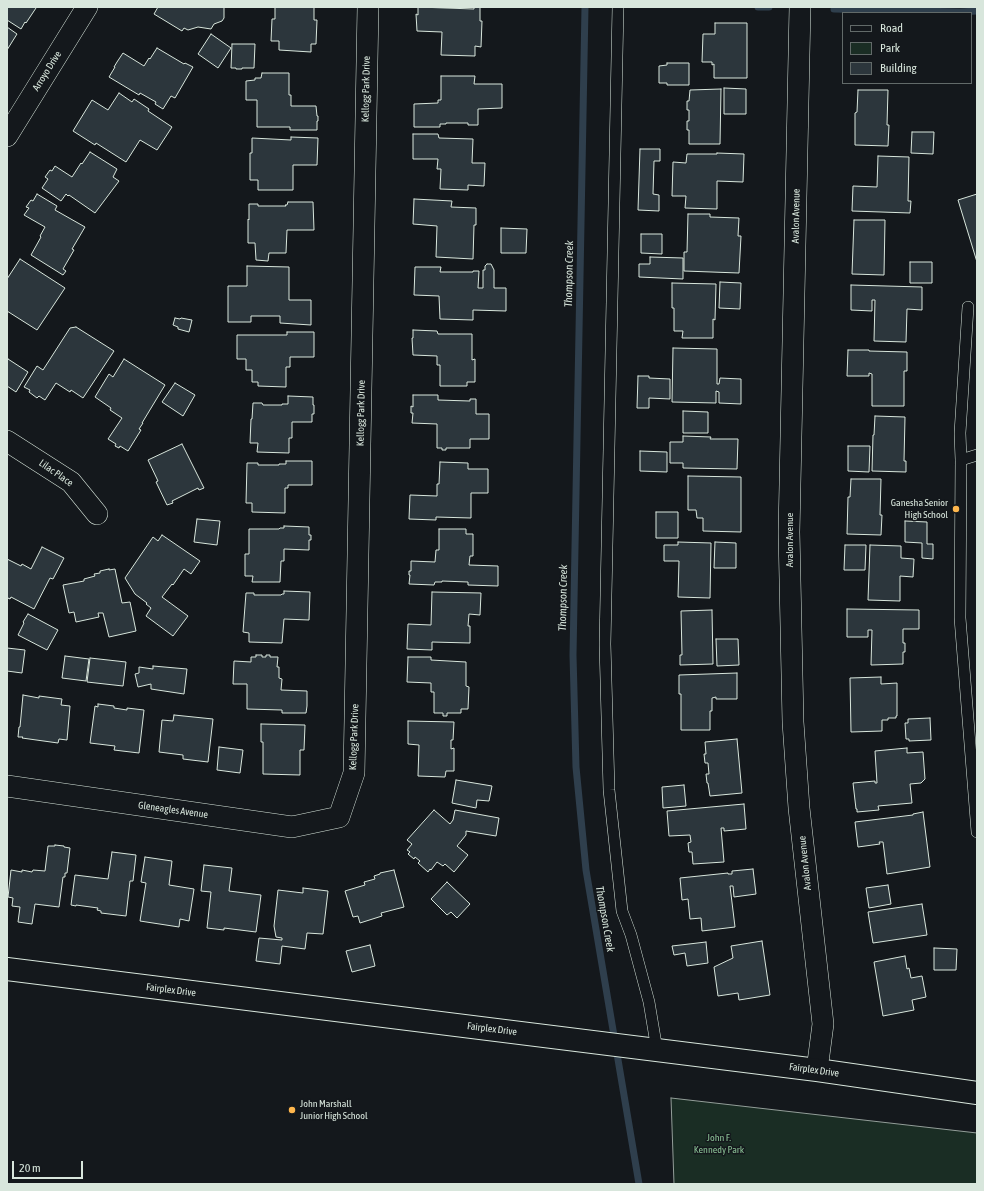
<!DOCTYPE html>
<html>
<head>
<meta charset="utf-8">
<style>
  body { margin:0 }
  #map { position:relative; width:984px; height:1191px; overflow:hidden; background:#14181c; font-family:"Asap Condensed",sans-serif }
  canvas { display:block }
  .frame { position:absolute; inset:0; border:8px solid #d8e6dc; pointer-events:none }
  .legend { position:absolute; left:842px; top:12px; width:130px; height:72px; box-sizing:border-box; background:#14181c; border:1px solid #626a69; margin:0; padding:5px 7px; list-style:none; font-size:12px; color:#d8e6dc }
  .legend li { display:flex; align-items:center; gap:8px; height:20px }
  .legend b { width:20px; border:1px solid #626a69 }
  .scale { position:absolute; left:12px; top:1161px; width:71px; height:18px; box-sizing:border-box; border:2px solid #d8e6dc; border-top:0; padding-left:5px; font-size:12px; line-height:14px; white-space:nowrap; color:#d8e6dc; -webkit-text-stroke:3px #14181c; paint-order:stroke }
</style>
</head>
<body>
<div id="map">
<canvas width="984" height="1191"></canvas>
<div class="frame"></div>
<ul class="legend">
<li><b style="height:5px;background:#14181c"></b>Road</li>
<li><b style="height:11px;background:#1a2d24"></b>Park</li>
<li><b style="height:11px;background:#2c363c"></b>Building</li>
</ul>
<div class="scale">20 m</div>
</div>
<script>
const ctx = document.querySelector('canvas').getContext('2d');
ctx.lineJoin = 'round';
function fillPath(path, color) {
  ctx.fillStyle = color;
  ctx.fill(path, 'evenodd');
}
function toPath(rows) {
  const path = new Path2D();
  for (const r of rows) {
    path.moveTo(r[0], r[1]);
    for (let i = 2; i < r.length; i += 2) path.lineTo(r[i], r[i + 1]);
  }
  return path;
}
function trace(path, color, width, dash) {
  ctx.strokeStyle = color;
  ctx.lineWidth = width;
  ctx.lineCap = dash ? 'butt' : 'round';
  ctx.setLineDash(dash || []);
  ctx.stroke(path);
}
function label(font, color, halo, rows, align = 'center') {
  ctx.font = font + ' "Asap Condensed",sans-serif';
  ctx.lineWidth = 3;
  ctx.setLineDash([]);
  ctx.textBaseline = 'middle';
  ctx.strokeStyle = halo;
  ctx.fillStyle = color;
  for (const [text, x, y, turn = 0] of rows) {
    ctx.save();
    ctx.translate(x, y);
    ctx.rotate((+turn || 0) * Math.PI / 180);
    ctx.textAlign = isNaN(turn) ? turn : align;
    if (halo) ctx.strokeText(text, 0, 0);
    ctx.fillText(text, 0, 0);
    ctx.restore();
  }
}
const green = toPath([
  [671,1098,977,1133,977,1184,674,1184,671,1098]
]);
const stream = toPath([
  [585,7,573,655,576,767,586,870,639,1184],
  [758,7,769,7],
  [834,9,960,12,977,11]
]);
const building = toPath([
  [7,7,35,7,36,8,26,23,25,22,21,29,7,20,7,7],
  [158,7,224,7,224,18,222,21,214,24,211,29,198,27,188,30,184,28,182,31,154,14,158,7],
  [275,7,314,7,314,20,317,20,316,44,311,44,311,52,279,50,279,41,271,41,272,19,275,19,275,7],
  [418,7,474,9,474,7,480,7,480,21,482,21,481,47,475,46,475,56,441,55,442,32,417,31,416,14,418,15,418,7],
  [715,23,747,23,747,78,714,78,714,64,712,65,712,62,702,62,703,34,715,34,715,23],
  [7,27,17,34,7,50,7,27],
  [211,34,231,48,218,68,198,54,211,34],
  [232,44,255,44,254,68,242,68,242,69,236,69,236,68,231,68,232,44],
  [157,48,184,64,185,63,193,67,175,98,171,96,163,109,155,104,156,102,140,93,139,95,109,77,115,67,114,67,117,62,123,53,144,66,149,58,150,59,157,48],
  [667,63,689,63,689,85,667,85,667,83,659,83,659,66,667,65,667,63],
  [262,73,289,73,289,95,291,95,291,106,316,106,317,116,318,116,318,121,317,121,317,130,290,130,290,127,257,127,257,100,246,100,246,81,255,80,255,78,261,78,262,73],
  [441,76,475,76,474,84,502,84,502,108,478,109,478,125,468,125,468,123,446,123,446,124,440,124,440,127,414,127,414,104,438,103,438,100,441,100,441,76],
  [724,88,746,89,746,114,724,114,724,88],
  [721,89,720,144,689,144,689,130,687,130,687,121,689,121,689,110,687,110,687,101,689,101,690,90,721,89],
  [858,90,888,90,887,125,889,125,888,146,855,145,855,113,857,112,858,90],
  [119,93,132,102,134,99,149,109,148,111,172,127,157,150,140,140,126,162,96,143,95,145,73,131,92,100,108,110,119,93],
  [912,132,934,132,933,154,911,153,912,132],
  [413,134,438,134,439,138,473,139,472,163,485,163,484,186,468,185,468,190,440,189,441,169,437,169,438,159,413,159,413,134],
  [291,137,318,138,317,165,293,165,293,190,258,190,258,180,250,180,250,153,252,153,252,138,291,140,291,137],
  [640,149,660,149,660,161,654,161,653,194,659,195,659,211,638,210,640,149],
  [90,152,117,169,113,177,119,181,95,213,69,195,68,196,66,194,61,201,42,188,48,179,45,177,50,170,52,171,55,166,72,177,81,163,82,164,90,152],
  [717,153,744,154,743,182,717,181,717,209,685,208,686,196,672,196,673,162,686,163,687,154,717,154,717,153],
  [878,156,909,157,908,201,911,201,910,213,852,211,853,186,877,187,878,156],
  [37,194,57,206,55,210,85,227,72,249,74,250,63,269,66,271,63,275,31,255,41,237,40,236,45,227,24,215,29,208,26,207,31,200,33,201,37,194],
  [977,194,977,262,958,200,977,194],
  [414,199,452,201,451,207,476,208,476,225,474,225,473,259,436,257,437,226,413,224,414,199],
  [288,202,313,202,314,230,287,230,286,253,269,253,268,261,256,260,255,243,248,243,248,219,249,220,249,204,258,204,258,206,286,206,285,205,287,205,288,202],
  [688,214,710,214,710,217,739,218,738,236,741,236,739,273,684,271,684,252,687,252,688,214],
  [854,220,885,220,884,275,852,274,854,220],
  [501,228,527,229,526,253,501,253,501,228],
  [641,234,662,234,662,254,641,253,641,234],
  [650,257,683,258,683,279,639,277,639,264,650,264,650,257],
  [20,259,65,288,37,330,7,311,7,279,20,259],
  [910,262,932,262,932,283,910,283,910,262],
  [487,264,491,264,494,270,494,288,506,288,506,311,473,310,473,320,440,319,439,296,414,295,415,267,441,267,440,272,473,272,473,271,479,271,478,288,483,288,483,270,485,270,485,266,487,264],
  [247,266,289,267,289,300,311,300,311,325,280,323,280,316,251,316,251,322,228,322,228,286,247,286,247,266],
  [720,282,741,283,740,309,719,308,720,282],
  [672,283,716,284,715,320,713,319,713,338,682,338,683,331,674,331,674,308,672,308,672,283],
  [851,285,922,287,922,310,907,309,906,342,874,341,875,300,872,300,872,311,851,310,851,285],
  [175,318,180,319,181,318,192,320,189,332,178,329,178,327,173,325,175,318],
  [76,327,114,351,83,398,71,390,70,392,56,383,45,400,39,396,37,398,29,392,30,390,24,387,37,366,43,370,70,328,76,327],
  [413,330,437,331,438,334,472,334,472,360,475,359,475,382,467,382,467,386,440,386,440,365,437,365,437,356,413,355,412,338,413,338,413,330],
  [287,332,314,332,314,357,290,357,290,367,286,367,286,387,258,386,258,382,252,382,252,370,246,370,246,359,237,359,237,335,287,335,287,332],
  [673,348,717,349,717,384,719,384,720,378,741,379,741,404,719,403,719,392,716,391,716,403,672,402,673,348],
  [848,350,869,350,869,351,907,352,907,371,904,371,904,406,872,406,872,374,869,373,869,376,847,376,848,350],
  [8,359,28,372,16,392,7,386,7,361,8,359],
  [124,359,165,385,142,423,143,423,139,429,141,430,128,451,120,446,119,448,115,446,116,444,108,439,122,418,110,410,111,408,95,397,109,374,113,377,124,359],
  [638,376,649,376,649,378,670,379,670,399,649,398,649,408,637,408,638,376],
  [175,383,195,395,183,416,162,402,175,383],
  [413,395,438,395,438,400,470,401,470,399,476,399,476,414,489,414,489,439,470,439,470,448,446,448,446,450,442,450,442,448,437,448,437,424,412,423,413,413,411,413,411,406,413,407,413,395],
  [288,396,313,397,313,405,314,405,314,414,312,414,312,422,292,422,292,438,289,438,289,453,257,452,258,443,250,443,251,419,252,419,253,403,262,403,263,405,282,405,282,404,288,404,288,396],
  [683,411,708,412,708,433,683,433,683,411],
  [875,416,905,417,904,461,906,461,906,472,872,471,873,435,874,435,875,416],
  [683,436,711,437,710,439,738,439,737,469,683,468,683,463,670,463,670,442,683,442,683,436],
  [182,444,204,488,199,490,198,488,172,501,173,503,167,505,156,482,158,481,148,460,182,444],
  [848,446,870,446,869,472,848,471,848,446],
  [640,451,667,452,667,472,640,471,640,451],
  [286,461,312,461,312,485,288,485,288,488,285,488,285,513,252,512,252,503,246,503,247,463,258,463,258,465,279,465,279,464,286,464,286,461],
  [440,462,468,463,468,469,488,469,488,493,471,493,471,518,436,517,436,520,409,519,410,495,437,496,437,484,439,484,440,462],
  [688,476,741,477,741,532,703,531,703,518,697,518,696,510,688,510,688,476],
  [851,479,881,479,880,515,882,515,881,535,847,534,848,497,850,497,851,479],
  [656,512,678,512,678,538,656,538,656,512],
  [197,519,220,521,217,545,194,542,197,519],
  [905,521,927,522,927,544,933,544,933,559,922,558,922,543,905,542,905,521],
  [284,526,309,527,309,535,311,535,311,540,309,540,309,550,284,549,284,561,281,561,280,582,252,582,253,576,245,576,245,554,249,554,249,529,279,529,280,528,284,528,284,526],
  [439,529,466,529,466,534,473,534,473,556,470,556,469,565,498,566,498,586,468,585,468,582,442,581,442,582,435,582,434,585,409,584,410,575,409,575,409,571,411,571,411,561,435,562,436,550,439,550,439,529],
  [162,535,200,561,191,574,184,569,173,585,172,584,162,597,188,616,173,636,146,616,151,608,146,604,147,603,135,594,125,578,153,537,158,541,162,535],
  [678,542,711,543,710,598,678,597,679,561,664,561,664,545,678,545,678,542],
  [715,542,736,543,736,568,714,568,715,542],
  [845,545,866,545,865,570,844,570,845,545],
  [870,545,901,546,901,558,914,559,913,577,900,576,900,601,868,600,870,545],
  [42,547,64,558,53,579,50,578,34,609,11,597,10,599,8,598,7,600,7,559,21,566,22,564,31,569,42,547],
  [109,569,109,570,115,569,122,603,130,602,136,631,109,637,103,613,98,613,99,617,76,622,74,612,69,613,63,585,84,581,84,579,95,576,94,574,100,573,100,571,109,569],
  [284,591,310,592,309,620,284,619,282,643,249,642,249,633,243,632,246,593,254,593,254,595,281,595,282,594,284,594,284,591],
  [432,592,481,593,480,615,469,614,468,626,470,626,470,643,432,642,432,650,407,649,408,624,431,625,432,592],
  [847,609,919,610,919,629,903,629,903,643,905,643,905,652,903,652,903,664,871,665,872,630,868,630,868,637,847,637,847,609],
  [712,610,713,664,680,665,680,655,682,655,681,611,712,610],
  [28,614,58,630,47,650,18,635,24,623,23,622,28,614],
  [716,639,738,639,739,665,717,666,716,639],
  [7,648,25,650,22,673,7,671,7,648],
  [256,655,262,655,262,657,266,657,266,655,270,655,270,657,278,657,277,667,279,667,279,678,282,679,281,690,307,691,307,706,306,713,282,713,282,710,247,709,247,684,233,684,234,661,251,662,251,657,256,657,256,655],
  [65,656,89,659,86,681,62,678,65,656],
  [408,657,431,657,431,660,466,662,466,686,469,687,468,709,461,709,461,713,447,713,447,716,443,716,443,713,434,713,434,692,431,692,431,683,407,682,408,657],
  [90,658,126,662,123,686,87,682,90,658],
  [153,666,187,669,184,694,151,689,151,684,138,687,135,674,139,673,139,667,153,669,153,666],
  [737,673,737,699,716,699,716,697,712,698,712,711,710,711,710,730,681,730,681,694,679,694,679,675,737,673],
  [881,677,881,684,897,683,897,716,896,716,896,718,888,718,888,720,882,720,882,731,851,732,850,678,881,677],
  [23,695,39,698,39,696,62,699,61,705,70,706,67,740,59,739,58,743,22,738,23,737,18,737,19,727,20,727,23,695],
  [98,704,114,706,114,708,127,710,127,708,144,710,139,753,114,750,115,746,90,743,95,706,98,707,98,704],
  [174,715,213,719,208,762,183,759,183,755,159,752,162,720,173,721,174,715],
  [930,718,931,740,909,741,909,739,906,739,905,723,908,723,908,719,930,718],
  [408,721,454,722,453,740,451,740,451,749,454,748,454,771,446,771,445,777,418,776,419,745,408,744,408,721],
  [261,724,305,725,304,750,300,750,300,775,263,774,263,742,261,742,261,724],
  [737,739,742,793,710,796,708,783,707,783,706,774,709,774,708,763,705,763,704,754,706,754,705,742,737,739],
  [219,747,243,750,240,773,217,770,219,747],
  [907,748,907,753,923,752,925,779,921,783,910,784,912,803,878,806,879,810,857,812,857,809,856,809,853,783,875,781,875,783,877,783,875,751,907,748],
  [456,780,492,786,489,801,477,800,476,808,452,803,456,780],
  [684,785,686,806,663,808,662,787,684,785],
  [744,804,746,829,724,831,724,828,721,828,724,862,693,864,692,852,689,852,688,843,691,842,690,835,669,836,667,811,744,804],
  [434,810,450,824,453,820,455,810,499,818,496,836,466,831,466,835,457,846,468,855,454,872,445,864,443,866,437,862,431,870,430,869,428,872,418,863,420,861,415,857,414,859,408,854,410,852,407,850,412,844,407,840,434,810],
  [923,812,930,867,887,874,883,842,879,842,880,844,858,847,855,822,913,815,913,814,923,812],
  [55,845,64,846,64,847,70,848,67,873,65,873,65,877,63,877,59,907,35,904,32,924,18,922,20,907,12,906,13,898,8,897,11,870,22,872,22,870,32,872,33,870,45,871,48,846,55,846,55,845],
  [112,852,136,855,133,881,130,881,126,916,101,913,101,911,97,910,98,908,76,905,76,906,71,905,75,875,108,879,112,852],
  [145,857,172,861,169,885,194,889,189,921,180,919,179,927,140,921,146,883,141,882,145,857],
  [204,865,232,868,229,891,261,895,256,932,224,928,224,930,207,928,211,892,201,891,204,865],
  [753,869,756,894,734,897,733,886,730,886,735,927,702,931,701,918,690,919,688,899,682,900,680,878,728,873,728,874,732,874,732,871,753,869],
  [394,870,404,907,381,913,382,916,360,923,358,916,353,917,345,891,365,885,364,882,375,879,374,876,380,874,380,873,394,870],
  [447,882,470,904,457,918,451,912,447,915,431,899,447,882],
  [888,885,891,904,869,908,866,888,888,885],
  [303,888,328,891,323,934,307,933,305,949,282,946,280,964,256,961,259,938,282,940,282,938,276,937,274,926,278,890,303,893,303,888],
  [922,904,927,935,873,943,868,912,922,904],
  [762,941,770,995,739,1000,738,993,718,996,714,967,733,958,731,946,762,941],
  [706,942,708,963,687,966,685,953,674,955,672,946,706,942],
  [370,945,375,966,352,972,346,951,370,945],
  [934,948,957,949,956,970,934,970,934,948],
  [905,956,907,969,909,968,911,978,922,976,926,997,912,1000,914,1010,883,1016,874,962,905,956]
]);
const service = toPath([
  [618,7,605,644,609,790,622,911,631,935,649,1002,657,1050],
  [968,307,960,433,961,460,960,618,977,832],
  [961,460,977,455]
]);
const minor = toPath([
  [800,7,789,532,793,722,799,808,823,1024,817,1070],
  [7,136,87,7],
  [7,441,71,482,97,514],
  [7,786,292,827,339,817,354,773,368,7]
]);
const secondary = toPath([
  [7,969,817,1070,977,1093]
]);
const markers = [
  [956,509,4,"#ffb74d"],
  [292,1110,4,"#ffb74d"]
];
const streetNames = [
  ["Arroyo Drive",47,71,-58],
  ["Kellogg Park Drive",366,89,-89],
  ["Avalon Avenue",796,216,-89],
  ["Kellogg Park Drive",361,413,-89],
  ["Lilac Place",56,473,35],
  ["Avalon Avenue",790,540,-90],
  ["Kellogg Park Drive",354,737,-88],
  ["Gleneagles Avenue",173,810,8],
  ["Avalon Avenue",805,863,-96],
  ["Fairplex Drive",171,990,7],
  ["Fairplex Drive",492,1029,7],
  ["Fairplex Drive",814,1070,8]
];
const poiNames = [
  ["Ganesha Senior",948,503],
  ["High School",948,515],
  ["John Marshall",300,1104,"left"],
  ["Junior High School",300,1116,"left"]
];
const parkNames = [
  ["John F.",719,1138],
  ["Kennedy Park",719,1150]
];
const waterNames = [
  ["Thompson Creek",569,274,-89],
  ["Thompson Creek",563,598,-89],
  ["Thompson Creek",605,919,80]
];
fillPath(green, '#1a2d24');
trace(green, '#939e99', 1);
trace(stream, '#2f3f4d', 7);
fillPath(building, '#2c363c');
trace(building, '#d8e6dc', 1);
trace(service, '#d8e6dc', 12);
trace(minor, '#d8e6dc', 22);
trace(secondary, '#d8e6dc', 24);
trace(service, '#14181c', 11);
trace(minor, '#14181c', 21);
trace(secondary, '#14181c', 22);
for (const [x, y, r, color] of markers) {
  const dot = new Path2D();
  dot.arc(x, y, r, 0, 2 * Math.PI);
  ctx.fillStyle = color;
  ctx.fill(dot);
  trace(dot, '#14181c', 1.5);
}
label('10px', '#d8e6dc', '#14181c', streetNames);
label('10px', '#d8e6dc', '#14181c', poiNames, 'right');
label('10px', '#8ac095', '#14181c', parkNames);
label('italic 11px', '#d8e6dc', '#14181c', waterNames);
</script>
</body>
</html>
